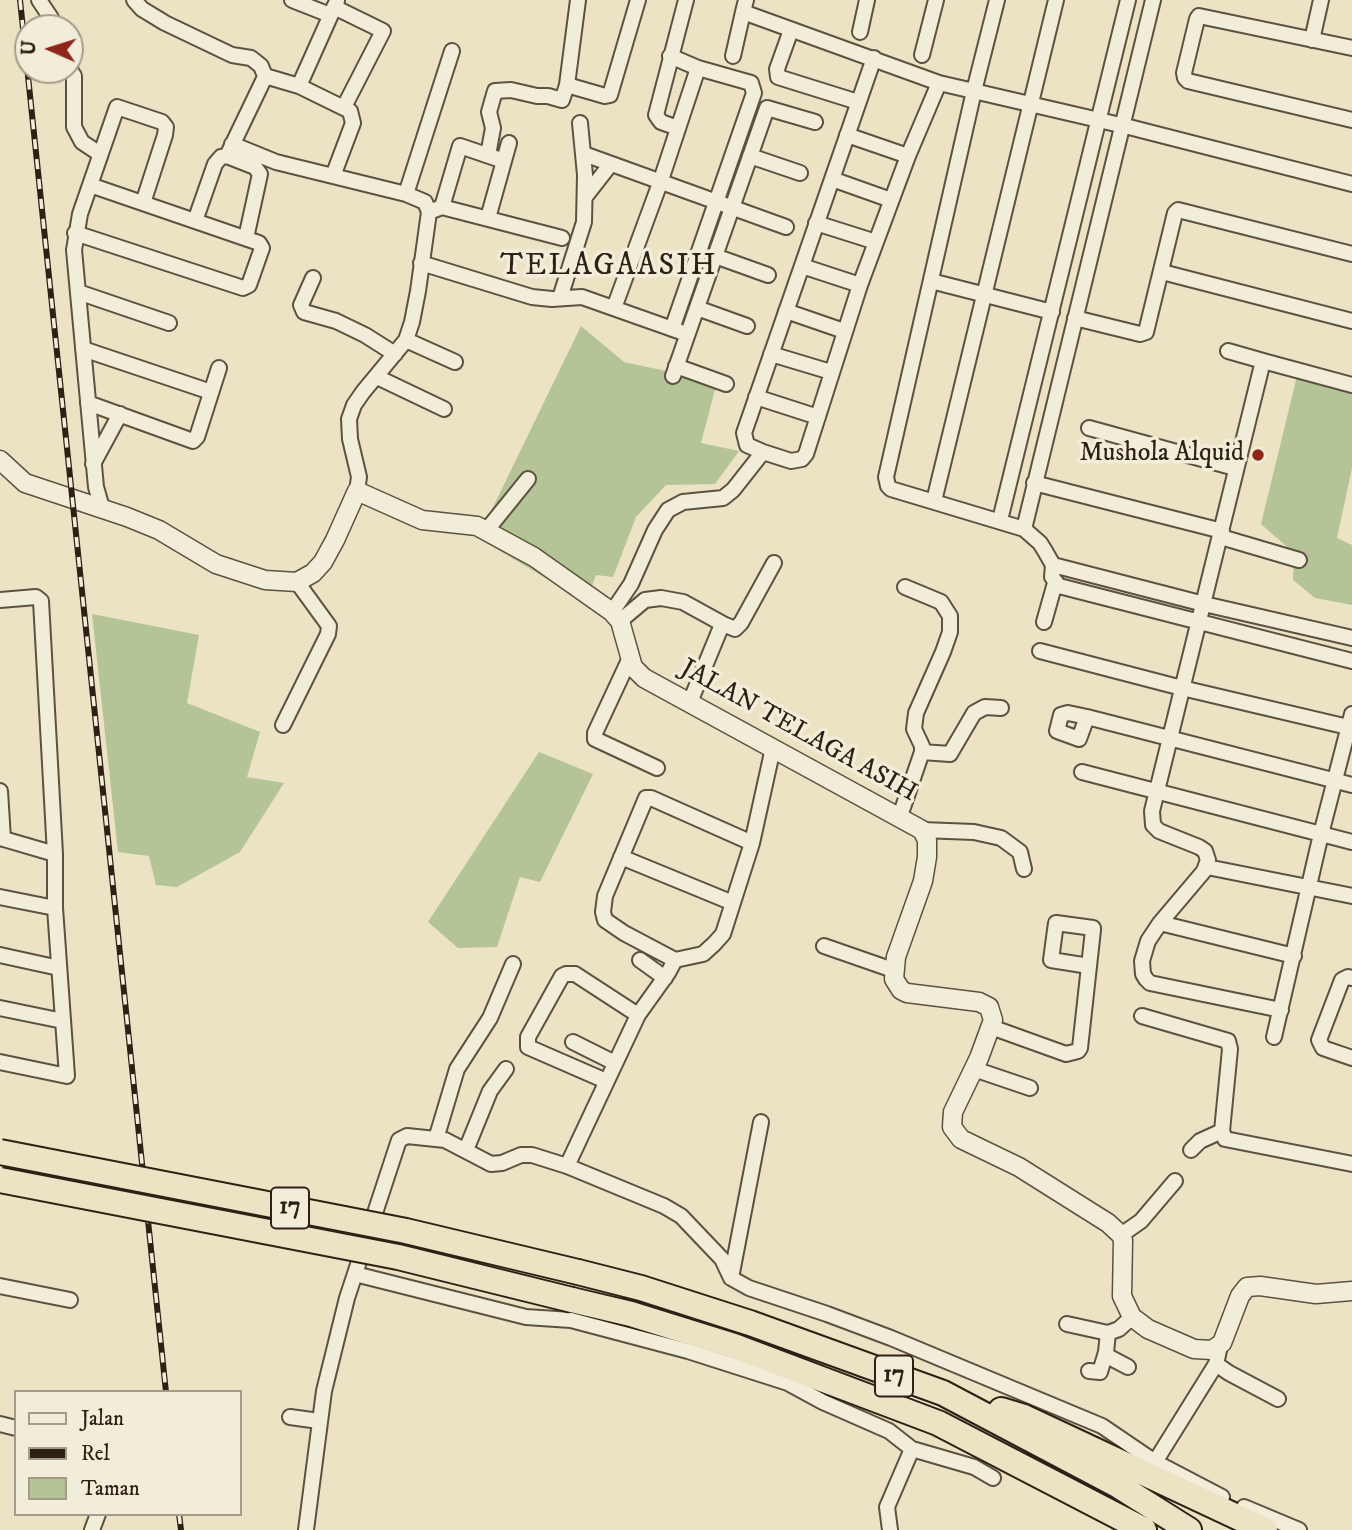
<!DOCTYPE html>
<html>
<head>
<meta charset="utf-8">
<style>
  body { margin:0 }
  #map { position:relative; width:1352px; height:1530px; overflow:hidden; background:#ebe3c4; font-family:"IM FELL DW Pica",serif }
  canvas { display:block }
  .legend { position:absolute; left:14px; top:1390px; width:228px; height:126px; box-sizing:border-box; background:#f2edd9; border:2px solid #a49b8b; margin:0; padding:9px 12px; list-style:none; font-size:21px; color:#2e2015 }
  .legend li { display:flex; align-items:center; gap:14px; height:35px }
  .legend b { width:35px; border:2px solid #a49b8b }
  .north { position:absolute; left:14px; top:14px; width:70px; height:70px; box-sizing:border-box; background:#f2edd9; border:2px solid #a49b8b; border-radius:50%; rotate:273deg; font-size:19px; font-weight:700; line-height:28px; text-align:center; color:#2e2015 }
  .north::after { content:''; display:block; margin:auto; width:24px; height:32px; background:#8f2418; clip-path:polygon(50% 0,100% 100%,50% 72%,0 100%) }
</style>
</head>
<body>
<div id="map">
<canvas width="1352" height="1530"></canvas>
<ul class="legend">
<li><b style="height:9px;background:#f2edd9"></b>Jalan</li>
<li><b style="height:9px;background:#2e2015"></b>Rel</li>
<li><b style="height:19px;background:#b5c496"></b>Taman</li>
</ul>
<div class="north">U</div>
</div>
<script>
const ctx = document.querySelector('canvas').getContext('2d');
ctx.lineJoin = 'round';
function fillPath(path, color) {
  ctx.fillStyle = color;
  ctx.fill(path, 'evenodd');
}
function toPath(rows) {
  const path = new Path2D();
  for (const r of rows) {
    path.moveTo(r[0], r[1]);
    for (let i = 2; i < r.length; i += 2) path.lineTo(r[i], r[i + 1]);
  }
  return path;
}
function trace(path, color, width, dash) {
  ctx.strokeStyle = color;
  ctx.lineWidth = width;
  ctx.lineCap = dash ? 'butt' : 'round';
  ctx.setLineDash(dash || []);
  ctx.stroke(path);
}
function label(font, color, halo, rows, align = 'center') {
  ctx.font = font + ' "IM FELL DW Pica",serif';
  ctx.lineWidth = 7;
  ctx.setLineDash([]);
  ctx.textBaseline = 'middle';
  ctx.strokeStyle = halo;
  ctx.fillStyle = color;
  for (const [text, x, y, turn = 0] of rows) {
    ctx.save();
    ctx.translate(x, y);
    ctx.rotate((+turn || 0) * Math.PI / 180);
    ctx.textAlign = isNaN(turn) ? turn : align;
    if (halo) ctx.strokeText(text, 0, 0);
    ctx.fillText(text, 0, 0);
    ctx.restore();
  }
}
const green = toPath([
  [581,326,624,362,717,382,701,443,739,451,715,484,666,485,636,517,613,577,596,575,586,602,478,538],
  [1297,376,1352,381,1352,468,1337,538,1352,545,1352,605,1315,598,1293,580,1294,553,1261,524],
  [92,614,199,635,187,703,260,732,247,777,284,783,240,852,177,887,156,885,149,856,118,852],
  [539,752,593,774,540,882,520,877,497,947,458,948,428,922]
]);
const minor = toPath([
  [39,0,51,18,52,28],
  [134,0,142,9,165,23,232,55,251,58,261,66,265,76,263,81,227,156],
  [292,0,330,15],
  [746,0,743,12,939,83,1129,127,1352,184],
  [997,0,974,91,886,477,888,486,891,489,1024,529,1040,543,1045,551,1053,565,1052,577,1059,586,1352,661],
  [334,7,383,31,344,107],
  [791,30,777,69,778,77,858,102],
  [860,32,867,0],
  [1312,40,1321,0],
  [1352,48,1199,16,1197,19,1184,73,1185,78,1188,81,1352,120],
  [922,55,936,0],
  [670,56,698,68],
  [733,56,743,12],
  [874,58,744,433,747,445,763,452,791,461,802,459,806,454,860,285,908,156,939,83],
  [70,70,74,76,74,127,82,142,100,154],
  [265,76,299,86,350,111,353,123,333,176],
  [567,85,605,96,610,95,638,0],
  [299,86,337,1],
  [678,128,661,122,656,115,686,0],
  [847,135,908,156],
  [232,144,276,162,406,194,425,202,429,212,418,291,412,322,406,340,363,392,354,405,349,419,350,439,359,477,357,491],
  [584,154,786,227],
  [488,155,493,128,489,112,495,91,511,90,537,96,548,96,562,100,567,85,578,0],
  [750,156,800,173],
  [832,179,891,200],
  [406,194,452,51],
  [585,197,610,165],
  [442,207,460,146,504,161],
  [429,212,442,207,562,238],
  [488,218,509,143],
  [195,221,215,164,221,157,227,156,255,167,260,174,246,238],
  [816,223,876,242],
  [75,233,243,288,249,285,262,248,259,243,90,185],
  [715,256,768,275],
  [421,263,532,297,552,299,582,297,681,332],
  [802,266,860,285],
  [1162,272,1352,321],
  [313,278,301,305,304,312,336,321,365,335,395,354],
  [931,281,1052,312],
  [78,292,169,323],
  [560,298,584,222,585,175,580,123],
  [614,308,660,183,698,68,751,83,754,93,672,329],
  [697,308,747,326],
  [786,311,844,331],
  [1075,318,1140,334,1146,332,1175,213,1178,210,1352,254],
  [406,340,455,362],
  [83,349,211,392],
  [1228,351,1263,361],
  [771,354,831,372],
  [676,366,726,384],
  [673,376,767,108,815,122],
  [377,377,444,409],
  [756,397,818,417],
  [88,403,193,441,197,437,219,368],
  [1089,428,1235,468],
  [93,464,120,414],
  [1034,483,1222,531],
  [934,501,1056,0],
  [102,508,96,487,74,250,80,214,117,107,162,122,166,127,165,135,143,203],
  [1000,520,1128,0],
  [1024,529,1153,0],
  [486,531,528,479],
  [1221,537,1299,560],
  [1053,565,1204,604,1352,638],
  [0,600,36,597,41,601,55,854,55,908,67,1076,0,1062],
  [612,612,631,584,655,530,668,510,683,502,723,498,733,490,763,452],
  [620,621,645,600,661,598,683,602,723,624],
  [1044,622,1055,583],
  [1040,651,1182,688,1352,728],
  [629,660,595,733,595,739,657,768],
  [690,702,721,627,723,624,735,629,741,623,774,563],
  [1087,717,1079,739,1057,731,1061,715,1068,713,1087,717,1352,785],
  [283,725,328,634,329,626,297,582],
  [922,752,950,754,974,713,985,707,1001,708],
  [1082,772,1352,842],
  [0,791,3,839],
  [900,816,922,752,922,746,914,729,916,713,943,652,950,632,950,616,941,602,905,587],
  [922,830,974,832,1001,838,1020,852,1024,869],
  [0,838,55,854],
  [752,843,651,798,646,798,605,896,603,912,605,920,624,933,675,960,703,954,714,944,723,934,752,843,773,748],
  [621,857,733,903],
  [1207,867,1352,896],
  [0,897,55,908],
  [1160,923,1294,956],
  [824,946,893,970],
  [0,955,59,968],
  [640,960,665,978],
  [1352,978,1348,977,1342,980,1319,1040,1323,1048,1352,1058],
  [0,1008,63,1021],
  [1281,1010,1150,983,1146,979,1143,974,1142,961,1148,941,1160,923,1204,871,1208,860,1205,851,1199,847,1159,831,1153,825,1152,811,1263,361,1352,385],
  [1142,1016,1228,1041,1230,1049,1222,1131,1225,1139,1352,1164],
  [991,1027,1066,1054,1078,1051,1080,1048,1093,930,1093,928,1056,923,1051,960,1089,966],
  [1274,1037,1321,834,1352,714],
  [573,1042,615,1063],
  [974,1069,1030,1088],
  [606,1081,528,1047,528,1037,562,976,566,974,575,974,638,1015],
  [436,1139,457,1069,490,1018,513,964],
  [466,1150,490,1091,506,1069],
  [1191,1150,1200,1141,1222,1131],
  [567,1166,638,1015,668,973,675,960],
  [1121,1235,1141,1221,1175,1181],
  [355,1274,526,1317,571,1320,688,1351,788,1383,823,1402,889,1431,912,1449,974,1467,993,1478],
  [731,1278,761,1122],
  [0,1286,70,1300],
  [1067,1324,1108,1333,1119,1329,1132,1317],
  [1108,1333,1106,1352,1109,1357,1128,1367],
  [1216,1364,1229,1373,1278,1399],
  [1089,1371,1100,1372,1106,1352],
  [290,1417,319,1421],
  [0,1424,16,1428],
  [1155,1462,1222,1497],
  [1244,1507,1299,1530],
  [92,1530,98,1514],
  [306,1530,324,1391,347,1298,399,1140,407,1136,445,1140,491,1164,502,1163,521,1155,532,1155,567,1166,664,1206,681,1216,722,1259,731,1278,749,1288,827,1314,891,1338,1102,1426,1155,1462,1216,1364,1220,1346],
  [890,1530,887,1507,912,1449]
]);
const tertiary = toPath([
  [0,460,25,483,127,517,159,530,216,564,265,580,297,582,313,573,323,562,335,540,357,491,422,520,477,526,534,557,612,612,620,621,633,667,644,678,922,830,927,840,927,857,923,881,896,957,894,979,901,990,907,993,979,1002,989,1007,993,1020,979,1058,953,1112,952,1127,961,1139,1019,1167,1108,1223,1121,1235,1123,1240,1122,1296,1132,1317,1148,1329,1194,1349,1212,1350,1222,1343,1240,1296,1247,1287,1260,1286,1316,1294,1352,1291]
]);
const motorway = toPath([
  [578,1272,641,1288,750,1323,943,1393,1119,1486,1189,1530],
  [572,1300,631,1314,734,1346,938,1423,1144,1530],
  [1001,1410,1024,1417,1265,1530]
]);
const rail = toPath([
  [20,0,166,1392],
  [179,1514,181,1530]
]);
const motorwayBridge = toPath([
  [0,1152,406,1231,578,1272],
  [0,1180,398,1257,572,1300]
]);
const markers = [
  [1258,455,7,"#8f2418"]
];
const shields = [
  [290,1208,38],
  [894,1376,38]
];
const shieldNames = [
  ["17",290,1208],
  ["17",894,1376]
];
const poiNames = [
  ["Mushola Alquid",1244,455]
];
const streetNames = [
  ["JALAN TELAGA ASIH",798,732,29]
];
const quarterNames = [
  ["TELAGAASIH",609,268]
];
fillPath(green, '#b5c496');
trace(minor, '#5d5141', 18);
trace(tertiary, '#5d5141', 21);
trace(motorway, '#2e2015', 28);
trace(minor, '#f2edd9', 14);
trace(tertiary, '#f2edd9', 18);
trace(motorway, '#ebe3c4', 24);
trace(rail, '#2e2015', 6);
trace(rail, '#f2edd9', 3.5, [10]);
trace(motorwayBridge, '#2e2015', 28, []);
trace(motorwayBridge, '#ebe3c4', 24);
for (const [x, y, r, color] of markers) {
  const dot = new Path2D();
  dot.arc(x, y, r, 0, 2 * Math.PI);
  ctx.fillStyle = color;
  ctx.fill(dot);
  trace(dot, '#f2edd9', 2.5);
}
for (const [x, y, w] of shields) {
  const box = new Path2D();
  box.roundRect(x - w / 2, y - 20.5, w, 41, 5);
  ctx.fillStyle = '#f2edd9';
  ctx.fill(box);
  trace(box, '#2e2015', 2);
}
label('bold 24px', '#2e2015', null, shieldNames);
label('26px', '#2e2015', '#f2edd9', poiNames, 'right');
label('26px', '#2e2015', '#f2edd9', streetNames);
ctx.letterSpacing = '2px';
label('30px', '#2e2015', '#f2edd9', quarterNames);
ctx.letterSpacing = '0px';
</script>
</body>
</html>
